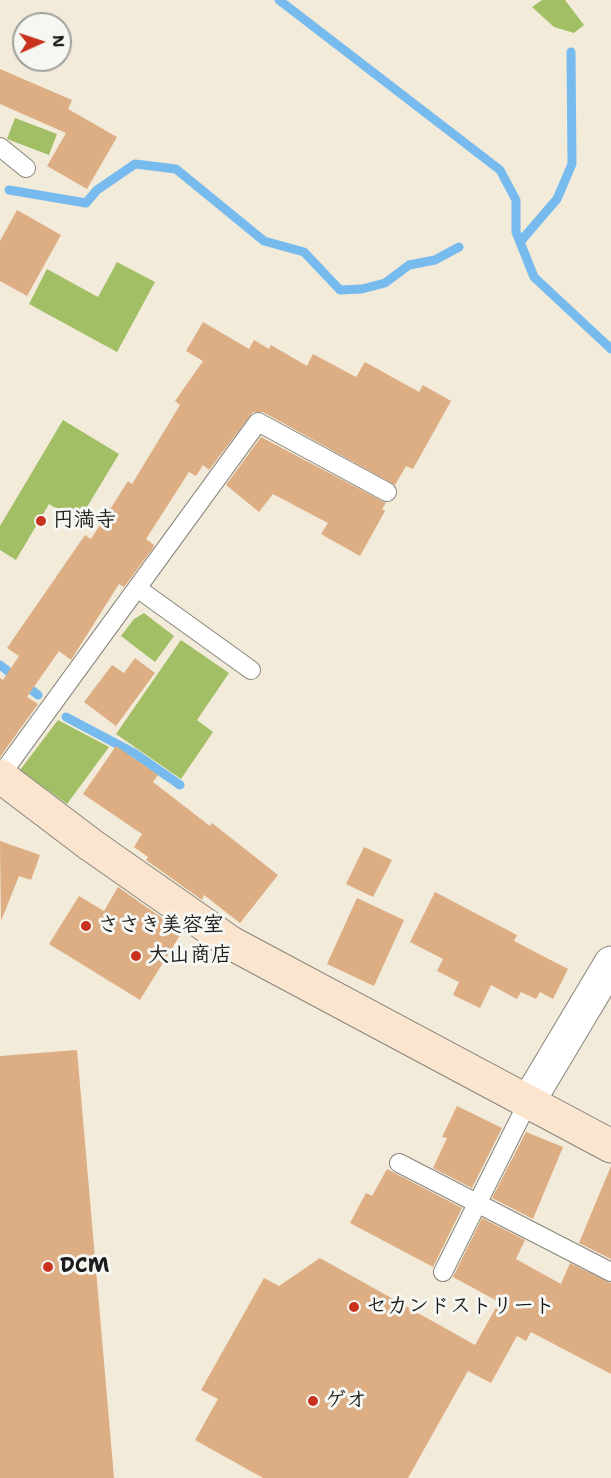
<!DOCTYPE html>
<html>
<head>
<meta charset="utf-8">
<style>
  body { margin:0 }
  #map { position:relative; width:611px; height:1478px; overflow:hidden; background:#f2ebda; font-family:"Shantell Sans",sans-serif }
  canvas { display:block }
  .north { position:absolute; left:12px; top:12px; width:60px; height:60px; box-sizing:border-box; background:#f6f6f2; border:2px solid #9f9f9c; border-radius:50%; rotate:87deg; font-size:16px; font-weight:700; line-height:24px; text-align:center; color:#1c1c1c }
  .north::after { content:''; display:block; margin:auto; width:21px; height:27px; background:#c8321e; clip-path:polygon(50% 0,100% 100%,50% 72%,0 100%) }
</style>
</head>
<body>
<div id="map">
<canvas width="611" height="1478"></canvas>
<div class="north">N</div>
</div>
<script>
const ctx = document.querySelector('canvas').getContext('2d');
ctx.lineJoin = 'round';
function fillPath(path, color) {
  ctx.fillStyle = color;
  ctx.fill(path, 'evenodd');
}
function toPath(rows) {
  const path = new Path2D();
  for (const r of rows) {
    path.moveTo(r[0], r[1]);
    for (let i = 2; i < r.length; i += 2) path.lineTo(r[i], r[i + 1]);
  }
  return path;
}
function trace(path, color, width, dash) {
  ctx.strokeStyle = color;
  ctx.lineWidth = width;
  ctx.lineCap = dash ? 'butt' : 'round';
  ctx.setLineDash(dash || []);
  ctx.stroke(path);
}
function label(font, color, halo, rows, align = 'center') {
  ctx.font = font + ' "Shantell Sans","Klee One",sans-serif';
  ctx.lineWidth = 6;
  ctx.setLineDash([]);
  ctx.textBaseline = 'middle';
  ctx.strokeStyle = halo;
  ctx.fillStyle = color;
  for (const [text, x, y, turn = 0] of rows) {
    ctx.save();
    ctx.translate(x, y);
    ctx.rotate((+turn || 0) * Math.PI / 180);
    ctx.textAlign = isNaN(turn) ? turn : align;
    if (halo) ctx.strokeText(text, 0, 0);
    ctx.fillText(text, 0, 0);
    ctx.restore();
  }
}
const green = toPath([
  [542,0,565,0,584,25,574,33,554,27,532,7],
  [15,118,57,134,49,155,7,139],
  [117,262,155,282,117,352,29,304,47,269,98,297],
  [63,420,119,454,78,522,49,504,16,560,0,550,0,526],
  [144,613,174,636,155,662,121,636,134,619],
  [181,640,229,673,197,720,213,732,181,779,116,734],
  [58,720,109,747,67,804,20,770]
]);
const stream = toPath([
  [279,0,500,170,516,200,516,232,534,277,611,349],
  [9,190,86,203,97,190,135,164,176,169,264,241,304,252,340,290,362,289,385,283,409,265,435,260,459,247],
  [520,242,557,199,572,164,571,52],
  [0,665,38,695],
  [66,717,134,753,180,785]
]);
const building = toPath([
  [0,69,72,100,68,109,117,137,87,189,47,166,66,133,0,104],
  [17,210,61,235,27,296,0,281,0,241],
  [203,322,249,349,254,340,269,349,271,345,307,366,313,354,356,377,365,362,419,392,423,385,451,401,413,469,406,466,395,485,263,412,253,412,209,470,203,465,196,476,189,472,146,539,154,545,153,548,124,587,119,584,71,660,59,651,27,697,38,704,0,757,0,678,3,680,19,656,7,648,85,535,91,539,128,481,132,484,180,405,175,401,203,361,186,351],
  [261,437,386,503,382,509,385,511,360,556,321,534,328,523,273,494,259,512,226,485],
  [135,658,155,673,116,726,84,702,112,665,124,673],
  [116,746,158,775,153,782,210,826,212,823,278,875,240,923,204,895,202,900,146,860,148,857,134,847,142,834,83,794],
  [0,841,40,855,31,880,19,876,1,921],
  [364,847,392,860,373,897,346,884],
  [118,887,182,932,140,1000,49,944,79,896,104,911],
  [435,892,517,935,514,941,568,969,553,999,540,992,536,999,521,992,517,999,491,985,480,1008,453,995,459,982,437,971,443,959,410,942],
  [357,898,404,920,374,986,327,964],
  [77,1050,114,1478,0,1478,0,1056],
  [457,1106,502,1128,472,1188,433,1168,447,1138,442,1137],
  [526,1132,563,1147,533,1219,492,1198],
  [611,1166,611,1259,579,1243],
  [387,1169,462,1208,433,1267,350,1223,366,1193,372,1196],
  [482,1218,525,1240,516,1259,561,1284,570,1263,611,1283,611,1374,531,1332,526,1341,517,1336,491,1383,468,1371,408,1478,263,1478,195,1440,218,1399,201,1390,264,1278,279,1286,320,1258,475,1345,499,1302,453,1277]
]);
const lane = toPath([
  [0,147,26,168],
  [137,588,251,670],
  [0,776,258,422,387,492],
  [399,1163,611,1272],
  [443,1272,528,1102]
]);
const street = toPath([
  [528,1102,611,963]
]);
const secondary = toPath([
  [0,776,91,845,231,943,611,1146]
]);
const markers = [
  [41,521,6,"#c8321e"],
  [86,926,6,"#c8321e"],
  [136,956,6,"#c8321e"],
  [48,1267,6,"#c8321e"],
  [354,1307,6,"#c8321e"],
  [313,1401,6,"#c8321e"]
];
const poiNames = [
  ["円満寺",53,521],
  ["ささき美容室",98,926],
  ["大山商店",148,956],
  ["DCM",60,1267],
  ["セカンドストリート",366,1307],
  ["ゲオ",325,1401]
];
fillPath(green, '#a2bf66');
trace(stream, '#77baed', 9);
fillPath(building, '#ddad83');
trace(lane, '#87847b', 20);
trace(street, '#87847b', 35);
trace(secondary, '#87847b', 35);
trace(lane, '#fff', 18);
trace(street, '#fff', 33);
trace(secondary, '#fce5cf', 33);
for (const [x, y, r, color] of markers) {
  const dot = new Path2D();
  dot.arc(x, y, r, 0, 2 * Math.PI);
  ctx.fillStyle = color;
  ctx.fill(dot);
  trace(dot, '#f6f6f2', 2);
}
label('bold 21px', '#1c1c1c', '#f6f6f2', poiNames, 'left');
</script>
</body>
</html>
